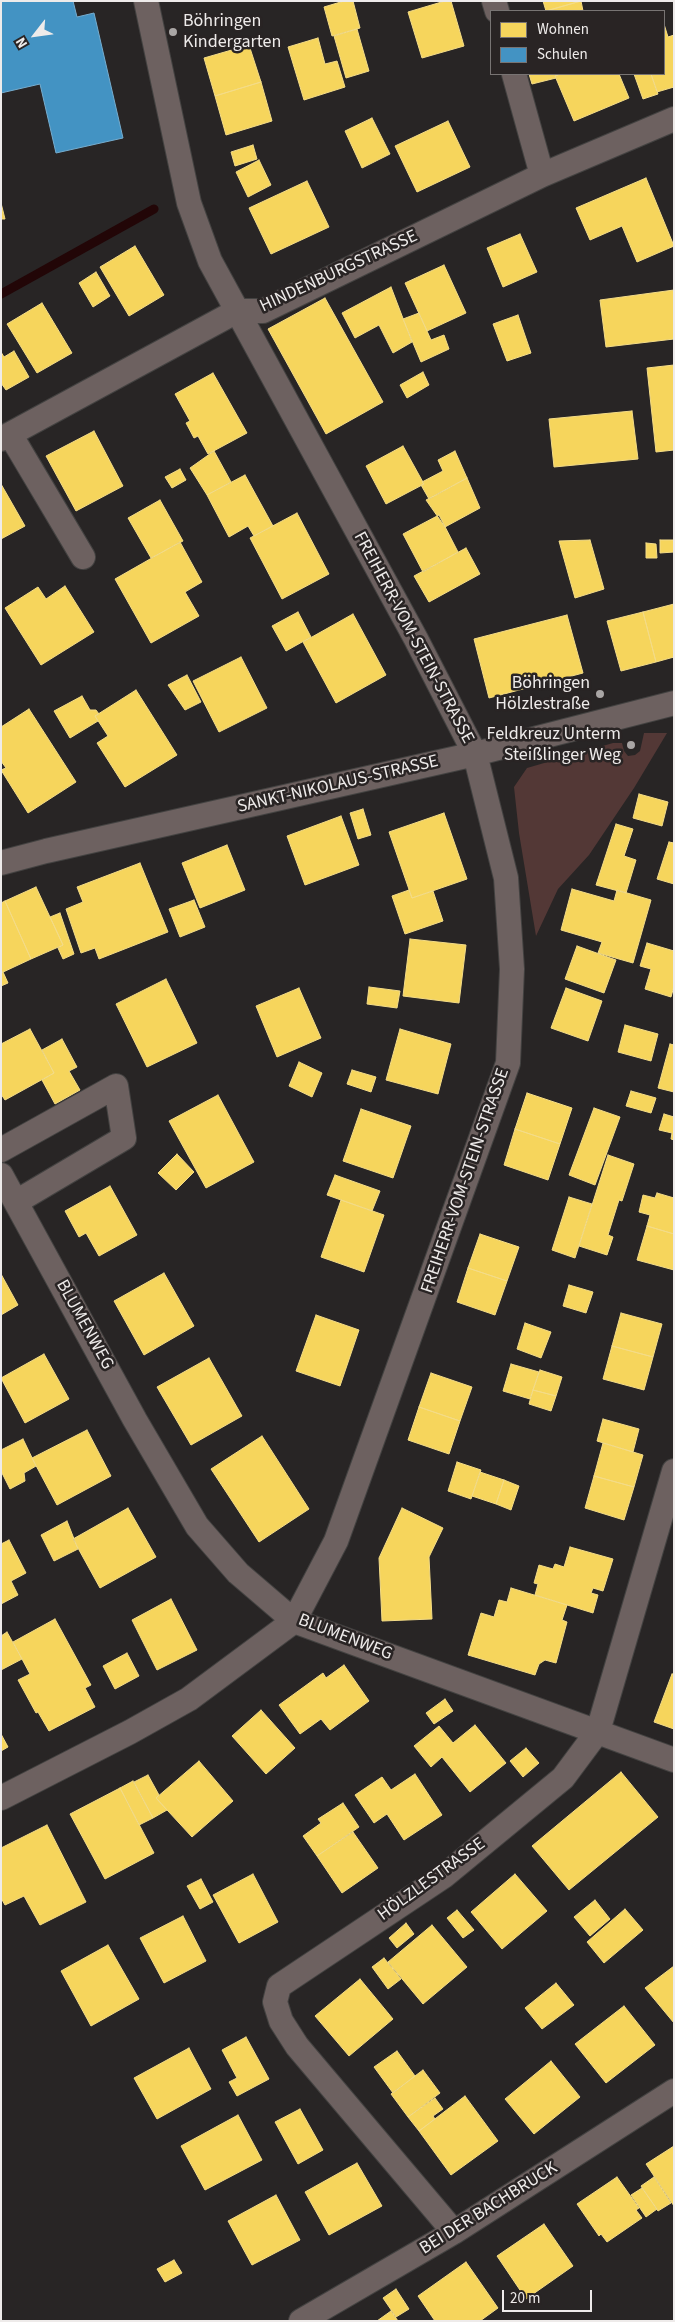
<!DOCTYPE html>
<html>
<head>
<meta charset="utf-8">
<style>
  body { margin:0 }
  #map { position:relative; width:675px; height:2322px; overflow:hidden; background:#282525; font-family:"Source Sans 3",sans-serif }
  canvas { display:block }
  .frame { position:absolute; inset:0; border:2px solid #eeebea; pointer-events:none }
  .legend { position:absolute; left:490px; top:10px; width:175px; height:65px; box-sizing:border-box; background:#292424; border:1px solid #787473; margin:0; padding:6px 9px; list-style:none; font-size:15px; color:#eeebea }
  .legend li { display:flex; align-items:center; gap:10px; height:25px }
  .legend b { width:25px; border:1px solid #787473 }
  .north { position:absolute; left:10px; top:10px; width:50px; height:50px; -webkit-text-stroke:4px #292424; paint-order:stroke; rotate:240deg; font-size:14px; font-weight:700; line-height:20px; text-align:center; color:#eeebea }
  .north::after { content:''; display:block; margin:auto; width:18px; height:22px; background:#eeebea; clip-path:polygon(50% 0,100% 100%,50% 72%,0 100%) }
  .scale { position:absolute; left:502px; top:2290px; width:90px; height:22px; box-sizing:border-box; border:2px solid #eeebea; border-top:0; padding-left:6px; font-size:15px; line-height:18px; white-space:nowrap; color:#eeebea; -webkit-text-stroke:4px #292424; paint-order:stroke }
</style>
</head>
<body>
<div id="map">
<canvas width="675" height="2322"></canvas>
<div class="frame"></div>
<ul class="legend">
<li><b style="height:14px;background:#f6d55c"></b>Wohnen</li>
<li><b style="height:14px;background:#4393c3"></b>Schulen</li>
</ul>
<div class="north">N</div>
<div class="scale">20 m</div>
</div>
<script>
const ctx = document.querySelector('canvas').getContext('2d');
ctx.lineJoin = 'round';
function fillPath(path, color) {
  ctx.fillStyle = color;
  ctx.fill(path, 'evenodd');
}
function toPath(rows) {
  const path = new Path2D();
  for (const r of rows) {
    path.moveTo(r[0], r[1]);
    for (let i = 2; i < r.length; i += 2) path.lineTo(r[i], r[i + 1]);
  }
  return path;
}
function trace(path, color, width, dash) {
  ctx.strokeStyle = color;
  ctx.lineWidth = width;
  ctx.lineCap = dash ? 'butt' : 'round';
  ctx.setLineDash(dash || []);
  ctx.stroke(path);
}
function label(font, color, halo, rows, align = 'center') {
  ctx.font = font + ' "Source Sans 3",sans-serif';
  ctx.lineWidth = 5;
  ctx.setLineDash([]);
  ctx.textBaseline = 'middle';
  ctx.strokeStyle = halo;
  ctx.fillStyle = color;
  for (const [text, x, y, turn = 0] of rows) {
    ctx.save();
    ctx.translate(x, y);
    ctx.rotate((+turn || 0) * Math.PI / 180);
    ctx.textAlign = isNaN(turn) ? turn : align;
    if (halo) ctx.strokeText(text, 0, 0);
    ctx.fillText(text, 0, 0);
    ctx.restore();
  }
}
const green = toPath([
  [644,733,667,733,634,788,589,855,558,889,536,936,519,833,514,787,527,768,613,743,622,743,624,751,628,756,635,755,640,751]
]);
const homes = toPath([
  [344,1,353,1,360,28,332,36,324,7,344,1],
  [445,1,451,1,464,46,422,58,408,12,445,1],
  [543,1,581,1,546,11,543,1],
  [581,1,583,11,545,11,546,11,581,1],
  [664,24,668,37,674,35,674,87,657,92,651,74,664,74,664,24],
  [357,29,369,71,346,78,334,36,357,29],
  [318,38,325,64,337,61,345,87,304,100,288,47,318,38],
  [249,45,261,82,215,96,204,58,249,45],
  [529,74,560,74,555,76,556,78,532,84,529,74],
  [560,74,619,74,629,98,574,121,555,76,560,74],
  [634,74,651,74,658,94,643,99,634,74],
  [261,82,272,121,226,135,215,96,261,82],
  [372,118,390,154,362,168,345,131,372,118],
  [448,121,470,167,417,192,395,146,448,121],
  [253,145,257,159,235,166,231,152,253,145],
  [259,160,271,185,248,197,236,172,259,160],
  [646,178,674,246,637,262,622,226,590,240,576,208,646,178],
  [307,181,329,227,271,254,249,208,307,181],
  [1,203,5,219,1,219,1,203],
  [520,234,537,272,503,287,487,248,520,234],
  [135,246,164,295,129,316,100,267,135,246],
  [444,265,466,313,427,331,405,283,444,265],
  [96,272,110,296,93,307,79,283,96,272],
  [391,287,412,342,393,353,379,325,355,338,342,313,391,287],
  [674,290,674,339,606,347,600,300,674,290],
  [325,298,383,402,326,434,268,329,325,298],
  [42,303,72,353,37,373,7,324,42,303],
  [419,313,431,340,444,335,449,349,421,362,403,319,419,313],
  [518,315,531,353,507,361,493,324,518,315],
  [14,351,29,377,6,390,1,383,1,352,4,357,14,351],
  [674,365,674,450,656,452,647,368,674,365],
  [423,372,429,385,407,398,400,385,423,372],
  [213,373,247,433,208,454,198,436,194,438,186,423,190,421,175,394,213,373],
  [632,411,638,459,554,467,549,419,632,411],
  [94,431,123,486,76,511,46,456,94,431],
  [403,446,424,484,386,504,366,466,403,446],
  [214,451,231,482,207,495,190,468,214,451],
  [455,451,467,478,429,499,421,485,424,484,422,482,443,471,438,460,455,451],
  [180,469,186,480,172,488,165,477,180,469],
  [245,475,273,526,254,536,248,526,229,537,207,495,245,475],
  [467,478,480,508,445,527,426,500,467,478],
  [1,484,25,526,1,539,1,484],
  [160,500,183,541,151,558,128,518,160,500],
  [297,513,329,574,282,599,250,538,297,513],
  [439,515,458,552,423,572,403,534,439,515],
  [590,540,604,589,575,598,559,541,590,540],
  [660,540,674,540,674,552,660,553,660,540],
  [180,542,202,582,185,592,199,616,151,643,115,579,180,542],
  [646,543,656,544,657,558,646,558,646,543],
  [466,548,480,574,429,602,414,576,466,548],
  [65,586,94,632,41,665,5,608,38,587,46,599,65,586],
  [674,604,674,657,656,662,643,612,674,604],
  [298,612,311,637,286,651,272,626,298,612],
  [643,612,656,662,621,671,607,621,643,612],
  [353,614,386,675,336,703,303,642,353,614],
  [567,615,583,673,489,698,474,639,567,615],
  [241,657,267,708,219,732,193,681,241,657],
  [187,675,201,702,185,710,168,685,187,675],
  [136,690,177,755,125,787,97,743,108,736,95,716,136,690],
  [82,696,90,710,96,710,99,714,95,716,98,721,70,738,54,711,82,696],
  [29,709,76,782,28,813,1,770,6,768,1,761,1,727,29,709],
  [639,794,668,802,662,826,633,818,639,794],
  [363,809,371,835,358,839,350,813,363,809],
  [444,813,467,879,412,898,389,832,444,813],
  [341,816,359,865,305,885,287,836,341,816],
  [616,824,633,829,624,856,636,860,626,893,596,885,616,824],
  [669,842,674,843,674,884,657,879,669,842],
  [227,845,245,890,200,908,182,863,227,845],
  [140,863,168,932,99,959,95,948,81,953,66,909,83,902,77,887,140,863],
  [36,887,63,945,31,959,5,901,36,887],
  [572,889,614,901,617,890,651,900,633,963,598,953,602,942,561,930,572,889],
  [409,890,412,898,433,891,443,921,405,934,392,896,409,890],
  [194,900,205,927,180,937,169,909,194,900],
  [5,901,31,959,1,973,1,903,5,901],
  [60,913,74,954,63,959,58,948,63,945,50,917,60,913],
  [410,939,466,945,459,1003,403,996,410,939],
  [647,943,674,951,674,986,671,997,645,989,651,969,640,966,647,943],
  [577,946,616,960,604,993,565,979,577,946],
  [3,972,8,983,1,986,1,973,3,972],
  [166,979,197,1043,147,1067,116,1004,166,979],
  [369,987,400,991,397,1008,367,1004,369,987],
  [299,988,321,1038,277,1057,256,1006,299,988],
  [566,988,602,1001,588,1041,551,1028,566,988],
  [625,1025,658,1034,651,1061,618,1052,625,1025],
  [30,1029,54,1073,5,1100,1,1094,1,1044,30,1029],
  [400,1029,451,1044,438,1094,386,1080,400,1029],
  [62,1039,77,1067,69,1071,80,1090,55,1104,42,1080,54,1073,42,1050,62,1039],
  [670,1044,674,1045,674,1092,658,1088,670,1044],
  [299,1062,322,1073,312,1097,289,1086,299,1062],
  [352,1070,376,1077,371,1092,347,1084,352,1070],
  [631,1091,656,1098,651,1113,626,1106,631,1091],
  [527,1093,572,1108,560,1144,515,1129,527,1093],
  [218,1095,254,1162,206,1188,169,1121,218,1095],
  [594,1108,620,1117,595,1185,569,1175,594,1108],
  [361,1109,411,1126,393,1178,343,1161,361,1109],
  [664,1114,674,1117,674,1140,671,1139,672,1133,659,1130,664,1114],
  [515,1129,560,1144,548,1180,504,1165,515,1129],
  [177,1154,194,1172,176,1190,158,1173,177,1154],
  [608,1155,634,1164,622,1201,619,1200,608,1235,613,1237,607,1255,579,1246,608,1155],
  [335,1175,380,1191,372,1211,327,1195,335,1175],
  [110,1186,137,1235,99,1256,86,1233,79,1237,65,1211,110,1186],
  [657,1193,674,1198,674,1234,647,1226,650,1215,639,1212,643,1195,655,1198,657,1193],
  [569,1197,592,1204,575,1258,552,1250,569,1197],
  [341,1200,384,1215,364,1272,321,1257,341,1200],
  [647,1226,674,1234,674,1270,637,1260,647,1226],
  [480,1234,519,1247,507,1281,468,1268,480,1234],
  [468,1268,507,1281,495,1315,457,1302,468,1268],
  [164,1273,194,1326,144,1355,114,1301,164,1273],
  [1,1274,18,1305,1,1315,1,1274],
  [569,1285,593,1292,586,1313,563,1306,569,1285],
  [621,1313,662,1324,653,1357,612,1346,621,1313],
  [316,1315,359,1330,340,1386,296,1371,316,1315],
  [525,1323,551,1332,541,1358,517,1349,525,1323],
  [612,1346,653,1357,644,1390,603,1379,612,1346],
  [44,1354,69,1399,25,1423,1,1378,44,1354],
  [209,1358,242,1416,191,1445,157,1387,209,1358],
  [511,1364,539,1372,530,1399,503,1391,511,1364],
  [540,1370,562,1377,556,1396,533,1390,540,1370],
  [431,1373,472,1387,460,1421,419,1407,431,1373],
  [533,1390,556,1396,551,1411,529,1404,533,1390],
  [419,1407,460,1421,449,1454,408,1440,419,1407],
  [603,1419,639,1429,633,1452,597,1441,603,1419],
  [87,1430,111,1476,57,1505,32,1458,87,1430],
  [262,1436,309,1509,259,1542,211,1469,262,1436],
  [23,1439,36,1466,24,1473,25,1481,10,1489,1,1471,1,1450,23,1439],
  [603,1443,643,1455,634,1487,594,1476,603,1443],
  [457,1462,481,1470,471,1499,448,1491,457,1462],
  [480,1472,504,1480,496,1504,472,1496,480,1472],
  [594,1476,634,1487,624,1520,585,1508,594,1476],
  [504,1480,519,1486,511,1510,496,1504,504,1480],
  [128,1508,156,1557,100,1588,73,1539,128,1508],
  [402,1508,443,1528,429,1557,432,1619,382,1621,379,1558,402,1508],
  [67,1521,78,1549,54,1561,41,1535,67,1521],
  [9,1540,26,1573,11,1581,18,1595,1,1604,1,1544,9,1540],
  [570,1547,613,1559,603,1591,593,1588,591,1593,598,1595,593,1613,535,1595,538,1584,534,1583,539,1565,553,1569,555,1564,564,1567,570,1547],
  [511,1588,567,1605,562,1620,567,1622,556,1663,545,1660,539,1664,535,1675,468,1655,481,1613,494,1617,499,1600,507,1602,511,1588],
  [171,1599,197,1650,157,1670,132,1620,171,1599],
  [55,1619,91,1685,85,1688,95,1707,49,1731,38,1712,36,1713,18,1680,30,1674,13,1642,55,1619],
  [7,1632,22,1659,1,1670,1,1636,7,1632],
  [127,1653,139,1676,115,1689,103,1666,127,1653],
  [344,1665,369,1701,330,1730,321,1719,300,1734,279,1705,323,1673,326,1678,344,1665],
  [672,1674,674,1674,674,1729,654,1722,672,1674],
  [445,1699,453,1711,434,1724,426,1713,445,1699],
  [261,1710,295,1748,266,1774,232,1736,261,1710],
  [475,1725,506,1763,470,1792,442,1757,431,1767,414,1746,439,1726,453,1743,475,1725],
  [1,1734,8,1747,1,1751,1,1734],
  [526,1748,539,1763,523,1777,510,1761,526,1748],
  [199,1761,233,1801,192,1837,156,1798,199,1761],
  [621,1772,658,1817,569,1890,532,1846,621,1772],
  [415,1774,442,1815,404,1840,387,1814,374,1823,355,1795,382,1777,391,1790,415,1774],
  [148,1775,159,1795,156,1798,167,1810,153,1818,134,1782,148,1775],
  [133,1781,153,1818,139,1825,120,1788,133,1781],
  [120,1788,154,1853,105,1879,70,1814,120,1788],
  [343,1803,359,1827,317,1856,303,1836,321,1823,318,1819,343,1803],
  [47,1825,86,1902,40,1925,24,1896,5,1905,1,1898,1,1848,47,1825],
  [353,1832,378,1868,342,1893,317,1856,353,1832],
  [253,1874,278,1922,239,1943,213,1895,253,1874],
  [515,1874,547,1911,502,1949,471,1912,515,1874],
  [201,1879,213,1902,200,1909,187,1886,201,1879],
  [595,1900,610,1919,590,1936,574,1917,595,1900],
  [625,1909,643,1930,604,1963,587,1942,625,1909],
  [457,1910,474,1930,463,1938,447,1918,457,1910],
  [183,1916,206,1961,164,1983,140,1938,183,1916],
  [406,1923,414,1934,397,1948,389,1938,406,1923],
  [432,1925,467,1967,423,2004,388,1962,432,1925],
  [108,1945,139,1999,91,2026,61,1971,108,1945],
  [384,1958,401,1979,388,1989,372,1967,384,1958],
  [674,1966,674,2023,645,1988,674,1966],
  [360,1979,393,2019,349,2056,315,2016,360,1979],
  [556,1983,574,2005,542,2029,525,2008,556,1983],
  [624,2006,655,2045,606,2083,575,2044,624,2006],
  [246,2037,269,2079,237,2096,229,2082,237,2078,222,2050,246,2037],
  [189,2048,211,2089,157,2119,134,2078,189,2048],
  [397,2051,415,2076,393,2093,374,2067,397,2051],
  [551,2061,580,2097,534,2134,505,2099,551,2061],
  [423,2070,440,2093,408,2117,391,2094,423,2070],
  [465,2096,498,2141,451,2175,419,2131,465,2096],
  [435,2098,443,2109,433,2116,435,2119,419,2131,408,2117,435,2098],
  [300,2109,323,2150,298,2164,275,2122,300,2109],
  [238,2115,262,2160,205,2190,181,2146,238,2115],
  [674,2146,674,2206,646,2164,674,2146],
  [357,2163,382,2206,329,2235,305,2192,357,2163],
  [617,2177,639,2208,636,2210,642,2218,607,2242,601,2234,599,2236,577,2204,617,2177],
  [654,2177,671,2203,658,2211,641,2186,654,2177],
  [642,2188,657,2209,646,2217,631,2195,642,2188],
  [276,2195,300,2240,252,2265,228,2221,276,2195],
  [544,2224,573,2266,526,2299,497,2256,544,2224],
  [174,2260,182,2273,165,2282,157,2269,174,2260],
  [466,2262,498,2308,480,2321,435,2321,418,2296,466,2262],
  [396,2289,409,2309,396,2317,383,2298,396,2289],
  [391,2311,398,2321,377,2321,391,2311]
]);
const schools = toPath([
  [1,1,73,1,77,17,94,13,123,138,56,153,40,84,1,93,1,1]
]);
const stream = toPath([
  [1,294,154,209]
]);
const minor = toPath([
  [494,1,497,11],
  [514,74,542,175],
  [10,434,83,557],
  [1,439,237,311,263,311,542,175,674,119],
  [1,863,46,851,475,754,674,703],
  [1,1150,116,1086,124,1138,16,1202],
  [1,1175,135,1420,197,1526,238,1573,294,1621,674,1760],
  [1,1798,130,1732,189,1699,294,1621,336,1541,508,1063,512,969,506,878,475,754,416,639,210,261,189,203,146,1],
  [454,2232,297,2046,281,2021,275,2002,279,1986,444,1876,563,1778,598,1731,674,1471],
  [301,2321,454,2232,674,2091]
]);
const markers = [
  [173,32,5,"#a9a6a5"],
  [600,694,5,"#a9a6a5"],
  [631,745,5,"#a9a6a5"]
];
const poiNames = [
  ["Böhringen",183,22,"left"],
  ["Kindergarten",183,43,"left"],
  ["Böhringen",590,684],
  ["Hölzlestraße",590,705],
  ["Feldkreuz Unterm",621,735],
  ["Steißlinger Weg",621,756]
];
const streetNames = [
  ["HINDENBURGSTRASSE",339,272,-25],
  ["FREIHERR-VOM-STEIN-STRASSE",413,638,62],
  ["SANKT-NIKOLAUS-STRASSE",338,785,-13],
  ["FREIHERR-VOM-STEIN-STRASSE",466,1181,-71],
  ["BLUMENWEG",84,1325,61],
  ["BLUMENWEG",345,1638,21],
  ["HÖLZLESTRASSE",432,1880,-36],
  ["BEI DER BACHBRUCK",489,2209,-32]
];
fillPath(green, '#533836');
fillPath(homes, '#f6d55c');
trace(homes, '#f4dc87', 1);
fillPath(schools, '#4393c3');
trace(schools, '#76adcf', 1);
trace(stream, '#220607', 9);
trace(minor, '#434241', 26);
trace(minor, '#6d6160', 24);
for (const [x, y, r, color] of markers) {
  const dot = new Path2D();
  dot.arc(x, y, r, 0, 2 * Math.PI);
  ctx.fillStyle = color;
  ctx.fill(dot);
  trace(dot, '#292424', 2);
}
label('18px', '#eeebea', '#292424', poiNames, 'right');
label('18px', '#eeebea', '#292424', streetNames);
</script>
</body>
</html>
